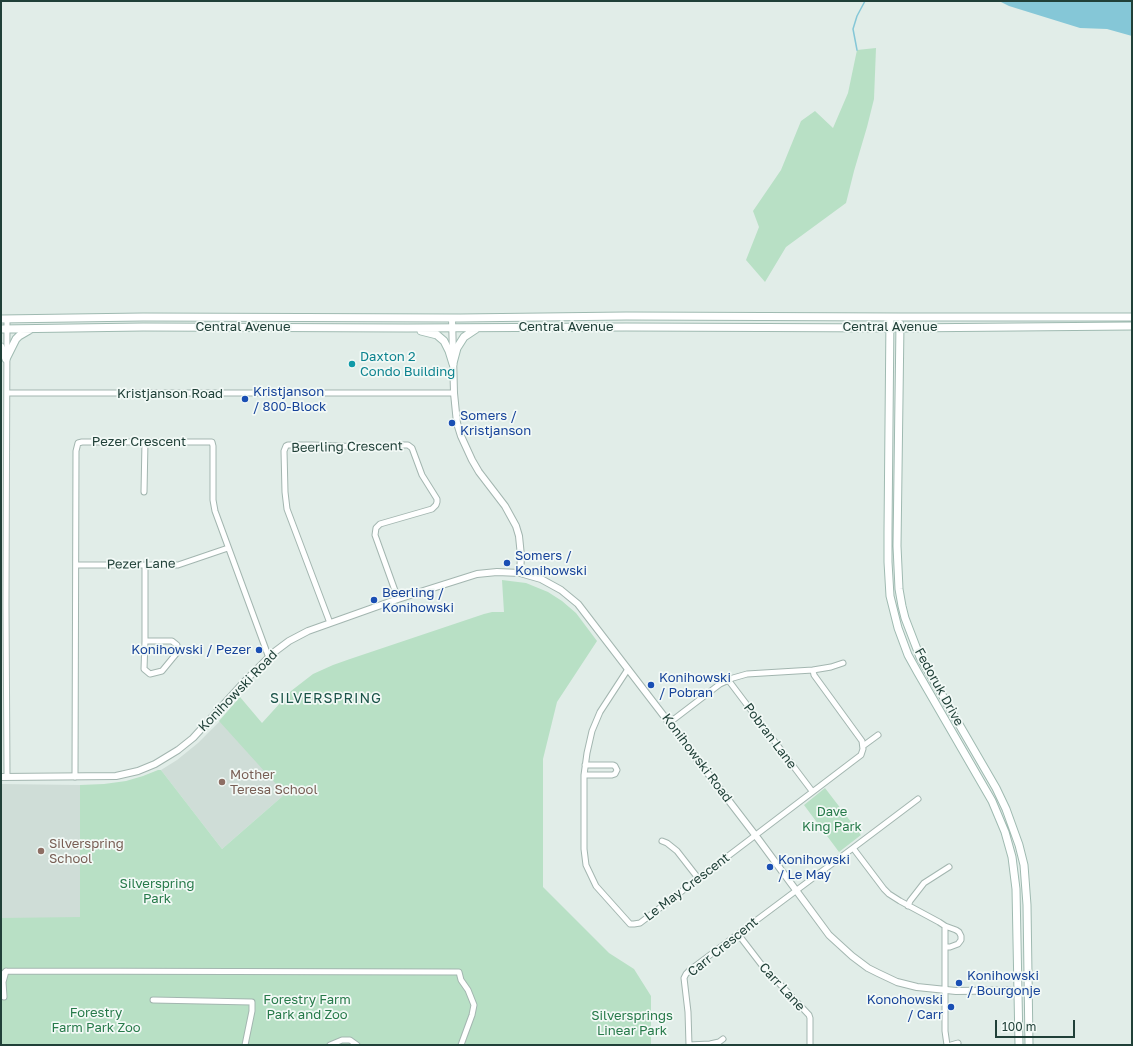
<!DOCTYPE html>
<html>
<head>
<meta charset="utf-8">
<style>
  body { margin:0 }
  #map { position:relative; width:1133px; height:1046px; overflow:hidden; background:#e1ede8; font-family:"Golos Text",sans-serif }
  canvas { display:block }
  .frame { position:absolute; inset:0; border:2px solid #204038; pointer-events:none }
  .scale { position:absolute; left:995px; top:1020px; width:80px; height:18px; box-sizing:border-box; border:2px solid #204038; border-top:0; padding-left:5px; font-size:12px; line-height:14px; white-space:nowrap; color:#204038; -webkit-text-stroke:3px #f2f9f6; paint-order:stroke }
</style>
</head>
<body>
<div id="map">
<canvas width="1133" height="1046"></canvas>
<div class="frame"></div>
<div class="scale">100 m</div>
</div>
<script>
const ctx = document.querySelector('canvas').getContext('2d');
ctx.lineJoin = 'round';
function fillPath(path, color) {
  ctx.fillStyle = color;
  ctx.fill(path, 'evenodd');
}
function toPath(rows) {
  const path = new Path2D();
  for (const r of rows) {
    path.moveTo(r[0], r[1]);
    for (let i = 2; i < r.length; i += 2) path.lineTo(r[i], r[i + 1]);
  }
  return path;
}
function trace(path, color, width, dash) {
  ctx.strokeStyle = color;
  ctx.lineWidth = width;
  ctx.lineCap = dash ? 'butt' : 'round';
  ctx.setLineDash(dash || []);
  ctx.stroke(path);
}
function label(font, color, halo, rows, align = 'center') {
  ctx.font = font + ' "Golos Text",sans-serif';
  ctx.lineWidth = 3.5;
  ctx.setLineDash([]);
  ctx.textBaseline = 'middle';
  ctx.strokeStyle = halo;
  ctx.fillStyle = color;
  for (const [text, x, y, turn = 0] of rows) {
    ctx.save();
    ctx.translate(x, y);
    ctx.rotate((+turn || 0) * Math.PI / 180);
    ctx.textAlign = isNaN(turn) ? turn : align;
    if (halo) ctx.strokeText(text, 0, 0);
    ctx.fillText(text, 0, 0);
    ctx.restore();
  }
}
const built = toPath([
  [222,719,285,794,222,849,161,770,177,760,198,743],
  [1,784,80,785,80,918,1,918]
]);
const green = toPath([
  [876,48,874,99,867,127,854,171,846,203,786,247,765,282,746,260,759,227,753,211,781,170,801,121,815,111,833,128,848,93,857,50],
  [502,580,526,583,548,592,562,601,576,613,597,641,557,702,543,759,543,887,609,953,634,969,651,996,651,1045,1,1045,1,918,80,917,80,785,104,784,126,781,143,776,158,770,161,770,222,849,285,794,219,721,240,697,262,723,291,691,313,674,333,665,350,659,484,614,492,612,504,612],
  [825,788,861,835,839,852,804,805]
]);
const water = toPath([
  [999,1,1132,1,1132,36,1107,29,1080,28,1009,6]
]);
const stream = toPath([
  [857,50,853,29,857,16,865,1]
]);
const minor = toPath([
  [7,319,6,605,7,777],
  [7,393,454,393],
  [144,492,145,442],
  [76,565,178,565,228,548],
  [145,565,145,641],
  [330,623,287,509,285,492,284,451,286,446,288,445,313,445,364,447,389,447,404,445,408,445,412,448,422,475,437,499,437,502,436,505,432,509,380,524,376,528,375,535,398,599],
  [145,641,172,641,177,645,176,654,162,671,150,674,144,669,145,641],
  [628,669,600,712,592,731,587,753,584,775,584,849,586,865,596,886,630,924,634,924,640,923,861,755,863,749,862,741,814,675,813,670,747,674,733,678,720,684,669,723],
  [813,670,831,667,843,663],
  [729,681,812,791],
  [863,746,878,735],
  [584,775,612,775,615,774,617,770,615,766,613,765,585,765],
  [75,777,76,451,78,443,82,442,212,442,213,446,213,500,215,511,269,658],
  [662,841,667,843,677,851,698,878],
  [853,848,918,799],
  [908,906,910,901,924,883,949,867],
  [945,926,956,930,959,932,961,936,961,940,958,944,950,947,945,947],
  [738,934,761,964,809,1015,810,1018,810,1045],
  [1,976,6,971,459,972,461,980,468,990,474,1005,472,1015,461,1045],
  [4,997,3,982,6,971],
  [153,1000,252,1002,252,1011,245,1045],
  [330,1045,342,1040,350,1040,357,1045],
  [689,1045,688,1012,684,978,686,974,690,970,853,848,884,889,889,894,900,901,939,922,945,926,945,1031,947,1045],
  [689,1045,710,1044,719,1042,723,1039],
  [951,1045,958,1043]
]);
const tertiary = toPath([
  [452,318,454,393,457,423,461,436,472,460,479,472,505,506,516,526,519,536,521,556,520,573],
  [1,777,116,776,138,771,155,764,178,750,193,738,245,681,273,653,289,641,308,631,398,599,477,574,497,572,520,573,541,579,561,590,578,604,759,840,829,935,852,956,868,968,878,973,897,982,917,987,956,991,1028,990]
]);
const secondary = toPath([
  [890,317,888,531,888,562,890,596,898,628,908,655,918,673,992,801,1005,832,1012,857,1016,889,1019,1045],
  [1,319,143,317,460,318,626,316,900,317,1132,317],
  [900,324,897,546,899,589,902,606,905,618,920,657,996,788,1006,809,1019,845,1024,865,1027,905,1029,1045],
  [1,329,143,327,407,328,626,327,900,328,1132,326],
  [421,331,437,335,444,341,449,351,453,364],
  [1,347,6,359],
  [6,359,16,339,19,336,31,329],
  [453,363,457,348,464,337,476,329]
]);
const markers = [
  [352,364,4,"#0f9aa8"],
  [245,399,4,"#1a4fb4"],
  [452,423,4,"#1a4fb4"],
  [507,563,4,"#1a4fb4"],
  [374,600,4,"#1a4fb4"],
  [259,650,4,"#1a4fb4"],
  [651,685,4,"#1a4fb4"],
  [222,782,4,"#8d6e63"],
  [41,851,4,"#8d6e63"],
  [770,867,4,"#1a4fb4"],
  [959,983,4,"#1a4fb4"],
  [951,1007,4,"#1a4fb4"]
];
const streetNames = [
  ["Central Avenue",243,327],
  ["Central Avenue",566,327],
  ["Central Avenue",890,327],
  ["Kristjanson Road",170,394],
  ["Pezer Crescent",139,442],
  ["Beerling Crescent",347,447,-1],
  ["Pezer Lane",141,564,-1],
  ["Fedoruk Drive",939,687,61],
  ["Konihowski Road",238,691,-46],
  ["Pobran Lane",770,736,53],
  ["Konihowski Road",697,758,53],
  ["Le May Crescent",687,887,-37],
  ["Carr Crescent",723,947,-39],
  ["Carr Lane",782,987,47]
];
const cultureNames = [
  ["Daxton 2",360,357],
  ["Condo Building",360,372]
];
const transitNames = [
  ["Kristjanson",253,392],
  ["/ 800-Block",253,407],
  ["Somers /",460,416],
  ["Kristjanson",460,431],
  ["Somers /",515,556],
  ["Konihowski",515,571],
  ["Beerling /",382,593],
  ["Konihowski",382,608],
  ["Konihowski / Pezer",251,650,"right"],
  ["Konihowski",659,678],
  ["/ Pobran",659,693],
  ["Konihowski",778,860],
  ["/ Le May",778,875],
  ["Konihowski",967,976],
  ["/ Bourgonje",967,991],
  ["Konohowski",943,1000,"right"],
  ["/ Carr",943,1015,"right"]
];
const educationNames = [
  ["Mother",230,775],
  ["Teresa School",230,790],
  ["Silverspring",49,844],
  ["School",49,859]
];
const parkNames = [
  ["Dave",832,812],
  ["King Park",832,827],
  ["Silverspring",157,884],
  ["Park",157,899],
  ["Forestry Farm",307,1000],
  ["Park and Zoo",307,1015],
  ["Forestry",96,1013],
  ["Farm Park Zoo",96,1028],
  ["Silversprings",632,1016],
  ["Linear Park",632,1031]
];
const neighbourhoodNames = [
  ["SILVERSPRING",326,699]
];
fillPath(built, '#cfddd7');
fillPath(green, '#b8e0c5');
fillPath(water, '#85c7d7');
trace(stream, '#85c7d7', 1.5);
trace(minor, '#a3b6b0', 7);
trace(tertiary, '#a3b6b0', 8);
trace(secondary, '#9fbab1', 9);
trace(minor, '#fff', 5);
trace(tertiary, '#fff', 6);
trace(secondary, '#fff', 7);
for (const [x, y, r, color] of markers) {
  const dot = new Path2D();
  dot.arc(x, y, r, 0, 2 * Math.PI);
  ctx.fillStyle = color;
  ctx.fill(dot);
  trace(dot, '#f2f9f6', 1.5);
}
label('13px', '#204038', '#f2f9f6', streetNames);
label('13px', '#0d838f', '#f2f9f6', cultureNames, 'left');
label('13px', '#164399', '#f2f9f6', transitNames, 'left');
label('13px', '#785e54', '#f2f9f6', educationNames, 'left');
label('13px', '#277a4a', '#f2f9f6', parkNames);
ctx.letterSpacing = '1px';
label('14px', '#1a5348', '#f2f9f6', neighbourhoodNames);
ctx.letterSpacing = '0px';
</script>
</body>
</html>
